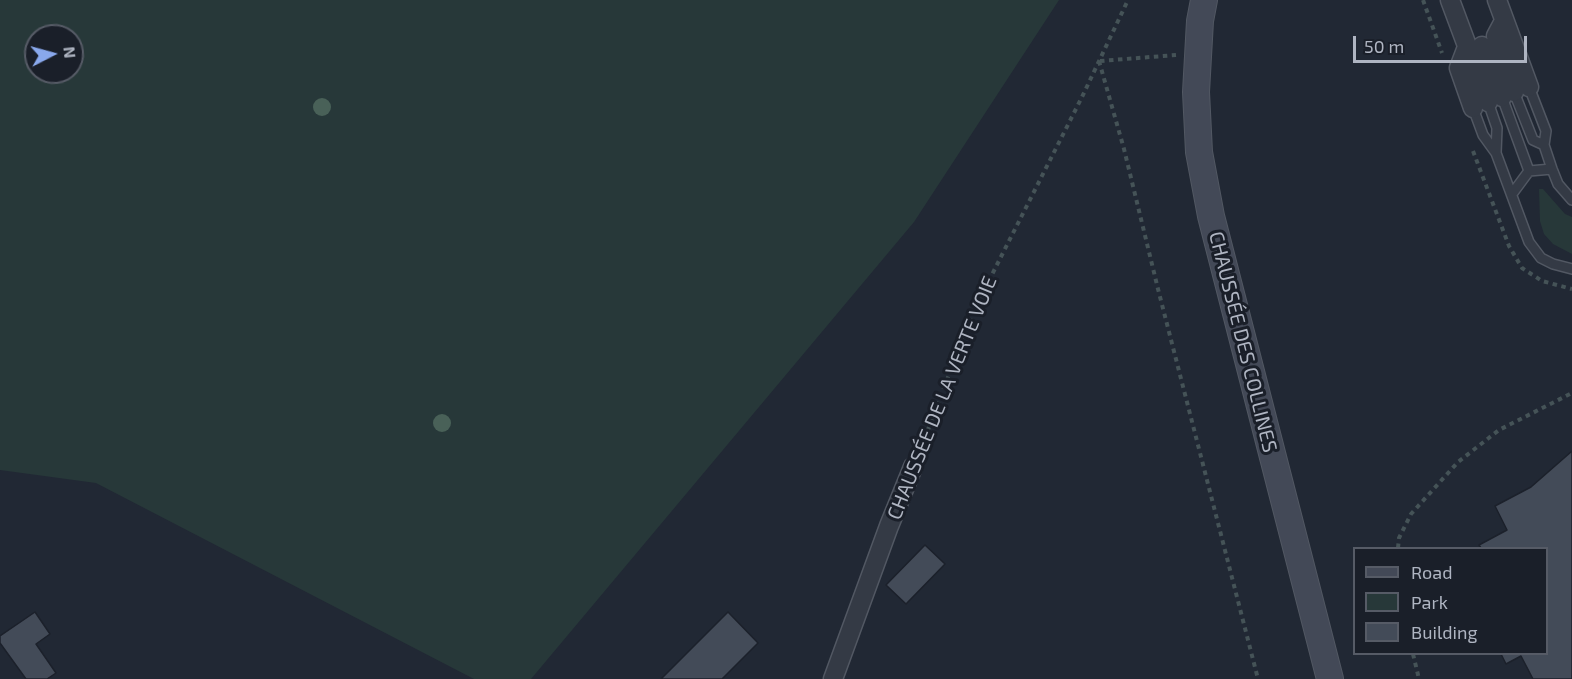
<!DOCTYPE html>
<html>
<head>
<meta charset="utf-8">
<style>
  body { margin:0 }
  #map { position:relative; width:1572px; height:679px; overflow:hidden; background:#212834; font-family:"Exo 2",sans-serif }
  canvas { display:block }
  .legend { position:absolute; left:1353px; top:547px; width:195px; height:108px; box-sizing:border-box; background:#1a1f29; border:2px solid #565b66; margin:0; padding:8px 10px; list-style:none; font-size:18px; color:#afb5c2 }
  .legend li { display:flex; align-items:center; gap:12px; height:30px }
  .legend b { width:30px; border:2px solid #565b66 }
  .north { position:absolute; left:24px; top:24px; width:60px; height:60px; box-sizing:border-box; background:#1a1f29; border:2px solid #565b66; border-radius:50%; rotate:84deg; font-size:16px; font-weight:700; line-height:24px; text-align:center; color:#afb5c2 }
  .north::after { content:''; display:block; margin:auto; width:21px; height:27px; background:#89a8ec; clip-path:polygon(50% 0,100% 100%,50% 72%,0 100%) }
  .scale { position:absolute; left:1353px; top:36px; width:174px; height:27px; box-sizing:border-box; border:3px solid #afb5c2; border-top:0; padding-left:8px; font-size:18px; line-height:21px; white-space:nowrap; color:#afb5c2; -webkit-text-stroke:4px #1a1f29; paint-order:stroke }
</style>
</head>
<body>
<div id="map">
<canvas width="1572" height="679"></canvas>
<ul class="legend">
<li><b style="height:8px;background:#434957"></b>Road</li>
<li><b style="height:16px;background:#273839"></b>Park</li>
<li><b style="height:16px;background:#434b58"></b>Building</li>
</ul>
<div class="north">N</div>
<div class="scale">50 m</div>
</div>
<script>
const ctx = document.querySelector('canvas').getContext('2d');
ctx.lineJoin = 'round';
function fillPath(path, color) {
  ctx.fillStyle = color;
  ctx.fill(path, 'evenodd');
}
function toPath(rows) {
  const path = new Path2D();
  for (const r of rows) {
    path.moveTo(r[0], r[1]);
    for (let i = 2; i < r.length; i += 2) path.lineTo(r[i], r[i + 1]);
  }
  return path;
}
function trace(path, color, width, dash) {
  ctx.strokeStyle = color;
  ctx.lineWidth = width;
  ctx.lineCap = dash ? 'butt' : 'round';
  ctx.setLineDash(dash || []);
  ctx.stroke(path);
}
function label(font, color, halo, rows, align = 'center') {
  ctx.font = font + ' "Exo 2",sans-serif';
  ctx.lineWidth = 6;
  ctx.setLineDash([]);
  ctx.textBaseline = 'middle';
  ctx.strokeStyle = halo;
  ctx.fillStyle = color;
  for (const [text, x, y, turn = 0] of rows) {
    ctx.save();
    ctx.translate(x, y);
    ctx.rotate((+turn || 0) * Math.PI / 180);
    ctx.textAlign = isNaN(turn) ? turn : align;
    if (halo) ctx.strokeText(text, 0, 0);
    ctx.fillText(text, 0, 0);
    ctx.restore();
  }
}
const green = toPath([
  [0,0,1059,0,914,222,531,679,474,679,96,483,0,470],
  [36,36,72,36,72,72,36,72],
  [1539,189,1543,189,1565,214,1572,217,1572,254,1553,244,1544,234,1540,221]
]);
const building = toPath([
  [1572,451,1572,679,1533,679,1521,656,1506,664,1501,654,1546,654,1546,548,1481,548,1479,545,1507,530,1495,506,1531,487,1572,451],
  [925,545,945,564,906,604,886,585,925,545],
  [35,612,50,634,36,644,56,673,47,679,26,679,0,643,0,636,35,612],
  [728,612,758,643,722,679,661,679,728,612]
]);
const path = toPath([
  [1423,0,1442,53],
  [1099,61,1124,149,1158,289,1258,679],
  [1100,61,1176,55],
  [1473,151,1509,246,1522,268,1542,281,1572,289],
  [921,448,973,312,1082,97,1128,0],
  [1398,548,1399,538,1411,514,1458,462,1499,430,1572,393],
  [1413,654,1419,679]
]);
const lane = toPath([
  [1529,87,1546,131,1544,145,1552,169,1558,184,1572,200],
  [1514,92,1533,140,1544,145],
  [1502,97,1529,171],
  [1488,102,1497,128,1496,153],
  [1473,108,1483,135,1496,153,1529,242,1541,258,1553,264,1572,269],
  [1512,194,1529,171,1552,169]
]);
const street = toPath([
  [1450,0,1488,102],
  [1497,0,1529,87],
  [1504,21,1496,36,1514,92],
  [1482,46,1502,97],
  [1467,47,1459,68,1473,108],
  [833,679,889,526,913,467]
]);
const secondary = toPath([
  [1204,0,1200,21,1196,92,1199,152,1211,216,1330,679]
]);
const trees = [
  [322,107],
  [442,423]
];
const streetNames = [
  ["CHAUSSÉE DES COLLINES",1243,342,76],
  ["CHAUSSÉE DE LA VERTE VOIE",942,398,-68]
];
fillPath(green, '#273839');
fillPath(building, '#434b58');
trace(building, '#1c212b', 1.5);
trace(lane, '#525863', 12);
trace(street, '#525863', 21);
trace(secondary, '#525863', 28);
trace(path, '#455357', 4, [4.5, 4.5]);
trace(lane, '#343a45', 9);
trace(street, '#343a45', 18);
trace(secondary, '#434957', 26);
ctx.fillStyle = '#496158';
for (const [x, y] of trees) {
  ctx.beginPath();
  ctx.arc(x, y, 9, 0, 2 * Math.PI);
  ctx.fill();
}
label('20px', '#afb5c2', '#1a1f29', streetNames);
</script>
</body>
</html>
